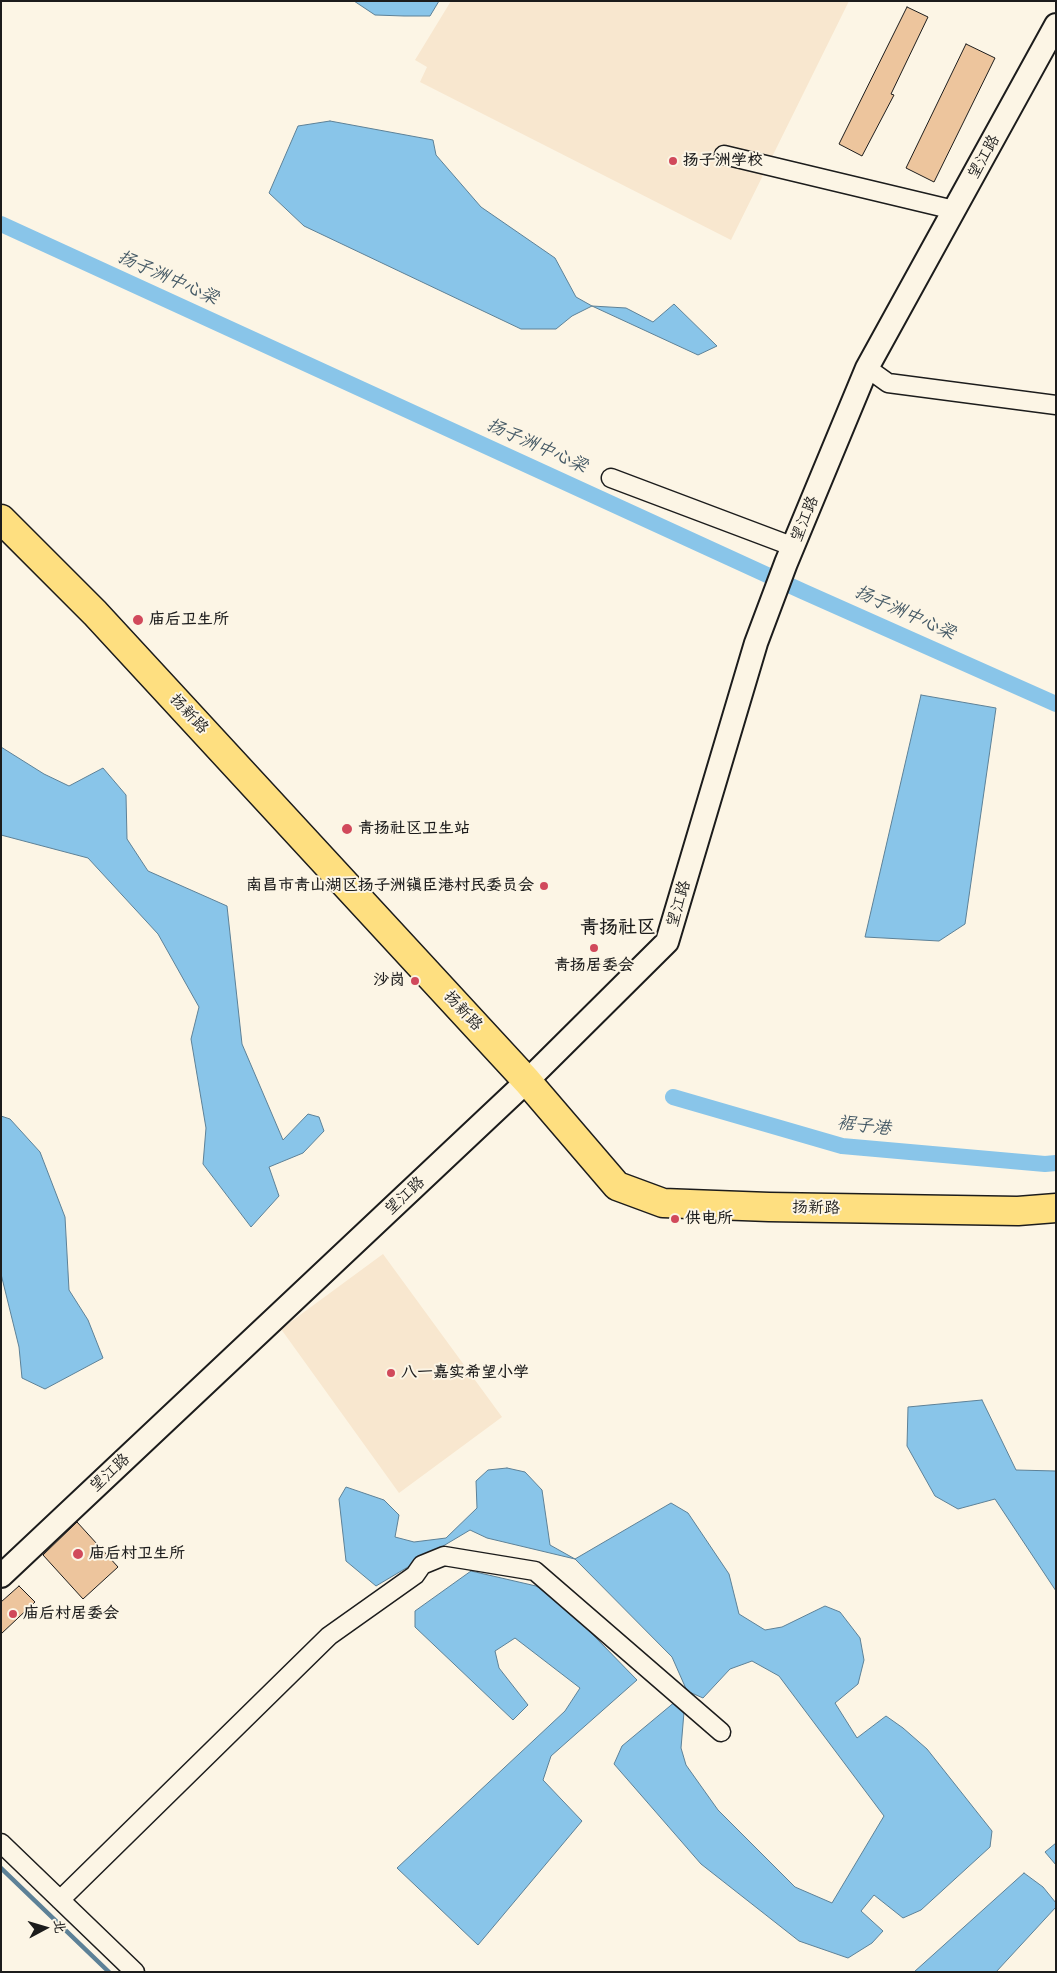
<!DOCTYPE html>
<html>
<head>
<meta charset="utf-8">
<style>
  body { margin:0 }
  #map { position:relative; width:1057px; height:1973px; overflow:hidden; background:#fcf5e5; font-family:"Playpen Sans","LXGW WenKai TC",sans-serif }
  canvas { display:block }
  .frame { position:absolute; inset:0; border:2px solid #1c1c1c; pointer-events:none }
  .north { position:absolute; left:20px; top:1903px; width:50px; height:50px; -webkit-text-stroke:4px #fcf5e5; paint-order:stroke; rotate:84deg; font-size:14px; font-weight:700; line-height:20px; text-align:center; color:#1c1c1c }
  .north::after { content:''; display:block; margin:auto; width:18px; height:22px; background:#1c1c1c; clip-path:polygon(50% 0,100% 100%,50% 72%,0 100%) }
</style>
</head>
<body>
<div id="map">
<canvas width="1057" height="1973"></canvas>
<div class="frame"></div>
<div class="north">北</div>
</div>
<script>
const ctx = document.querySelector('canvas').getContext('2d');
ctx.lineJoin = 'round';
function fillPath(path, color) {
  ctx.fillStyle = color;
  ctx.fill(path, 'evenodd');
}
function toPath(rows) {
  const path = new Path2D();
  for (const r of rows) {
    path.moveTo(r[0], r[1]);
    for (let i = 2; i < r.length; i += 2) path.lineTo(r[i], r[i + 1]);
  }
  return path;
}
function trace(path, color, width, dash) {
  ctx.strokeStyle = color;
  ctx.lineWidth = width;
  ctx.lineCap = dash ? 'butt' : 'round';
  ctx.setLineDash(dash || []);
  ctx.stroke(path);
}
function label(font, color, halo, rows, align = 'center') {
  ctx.font = font + ' "Playpen Sans","LXGW WenKai TC",sans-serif';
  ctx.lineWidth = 4;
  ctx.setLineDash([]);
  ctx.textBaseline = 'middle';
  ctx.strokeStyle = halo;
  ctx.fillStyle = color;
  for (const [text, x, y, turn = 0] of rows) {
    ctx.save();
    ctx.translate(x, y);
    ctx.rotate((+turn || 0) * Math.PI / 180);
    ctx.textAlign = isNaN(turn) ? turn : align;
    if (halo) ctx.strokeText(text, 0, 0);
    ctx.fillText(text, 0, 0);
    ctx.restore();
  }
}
const built = toPath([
  [451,1,849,1,731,240,420,82,427,67,415,60],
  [383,1254,502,1417,399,1493,281,1329]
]);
const water = toPath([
  [354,1,439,1,430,16,404,16,375,15,354,1],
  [330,121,433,140,436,155,481,207,555,258,576,297,592,306,626,308,653,322,674,304,717,346,698,355,592,306,572,316,556,329,521,329,304,226,269,193,298,126,330,121],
  [921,695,996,708,965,924,939,941,865,937,921,695],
  [1,747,44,774,69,786,103,768,126,795,127,839,148,871,227,906,242,1044,283,1140,308,1114,319,1117,324,1131,303,1153,269,1167,279,1196,251,1227,203,1164,206,1128,191,1039,199,1007,158,934,88,858,1,835,1,747],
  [1,1116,10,1119,40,1152,65,1217,69,1290,88,1320,103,1358,45,1389,22,1378,19,1347,1,1274,1,1116],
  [982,1400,1016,1470,1056,1471,1056,1591,995,1499,958,1509,935,1496,907,1446,908,1407,982,1400],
  [507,1468,525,1472,542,1490,550,1545,575,1559,671,1503,688,1513,729,1574,739,1614,765,1630,782,1627,825,1606,840,1612,860,1638,864,1660,858,1684,835,1703,857,1738,886,1716,903,1728,927,1749,992,1831,990,1847,921,1910,903,1918,874,1895,861,1911,883,1931,872,1943,848,1958,799,1941,701,1864,614,1764,622,1746,676,1701,684,1712,681,1748,686,1765,718,1810,795,1887,832,1903,884,1816,779,1676,752,1661,730,1669,703,1698,687,1691,672,1657,575,1559,487,1538,470,1530,376,1586,346,1561,339,1499,346,1487,384,1500,399,1515,395,1537,414,1542,446,1538,477,1508,476,1481,488,1470,507,1468],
  [471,1571,536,1586,558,1599,637,1680,551,1756,543,1780,582,1821,478,1945,397,1868,565,1711,580,1688,515,1638,495,1651,499,1668,528,1705,513,1720,415,1627,415,1611,471,1571],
  [1056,1843,1056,1865,1045,1852,1056,1843],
  [1024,1873,1043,1887,1056,1903,1056,1907,996,1972,914,1972,1024,1873]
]);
const stream = toPath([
  [1,1868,109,1972]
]);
const canal = toPath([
  [1,224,802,591,1056,704],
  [673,1097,842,1146,1045,1164,1056,1163]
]);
const building = toPath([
  [907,7,928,17,891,94,894,95,862,156,839,144,907,7],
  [966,44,995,58,934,182,906,168,966,44],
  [77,1522,118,1567,83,1599,43,1555,77,1522],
  [19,1586,35,1602,1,1634,1,1602,19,1586]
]);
const minor = toPath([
  [724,155,954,210],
  [867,368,888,383,1056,405],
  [611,478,794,547],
  [1,1843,135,1972],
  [60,1900,329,1636,415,1575,422,1565,444,1556,535,1571,721,1732]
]);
const tertiary = toPath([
  [1,1576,527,1081,667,942,756,643,786,563,867,368,1056,25]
]);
const primary = toPath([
  [1,519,95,613,527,1081,617,1186,663,1203,769,1207,1018,1211,1056,1208]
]);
const markers = [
  [673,161,5,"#d1495b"],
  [138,620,6,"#d1495b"],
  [347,829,6,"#d1495b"],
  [544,886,5,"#d1495b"],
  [594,948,5,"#d1495b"],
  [415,981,5,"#d1495b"],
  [675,1219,5,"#d1495b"],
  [391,1373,5,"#d1495b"],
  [78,1554,6,"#d1495b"],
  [13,1614,5,"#d1495b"]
];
const streetNames = [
  ["望江路",984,157,-61],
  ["望江路",805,519,-68],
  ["扬新路",189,714,47],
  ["望江路",679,904,-74],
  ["扬新路",463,1011,47],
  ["望江路",405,1196,-43],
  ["扬新路",816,1208,1],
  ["望江路",110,1473,-43]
];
const poiNames = [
  ["扬子洲学校",683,161],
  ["庙后卫生所",149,620],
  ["青扬社区卫生站",358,829],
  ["南昌市青山湖区扬子洲镇臣港村民委员会",534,886,"right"],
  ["青扬居委会",594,966,"center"],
  ["沙岗",405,981,"right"],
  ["供电所",685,1219],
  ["八一嘉实希望小学",401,1373],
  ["庙后村卫生所",89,1554],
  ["庙后村居委会",23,1614]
];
const waterNames = [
  ["扬子洲中心梁",168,278,24],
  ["扬子洲中心梁",537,446,24],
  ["扬子洲中心梁",905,613,24],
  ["裾子港",864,1126,7]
];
const quarterNames = [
  ["青扬社区",618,928]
];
fillPath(built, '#f8e7cf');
fillPath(water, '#89c5e9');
trace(water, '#5d8197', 1);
trace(stream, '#5d8197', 4.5);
trace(canal, '#89c5e9', 16);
fillPath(building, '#edc59d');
trace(building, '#1c1c1c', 1);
trace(minor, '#1c1c1c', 21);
trace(tertiary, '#1c1c1c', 26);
trace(primary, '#1c1c1c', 31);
trace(minor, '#fcf5e5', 18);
trace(tertiary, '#fcf5e5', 22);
trace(primary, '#fedf80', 28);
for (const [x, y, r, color] of markers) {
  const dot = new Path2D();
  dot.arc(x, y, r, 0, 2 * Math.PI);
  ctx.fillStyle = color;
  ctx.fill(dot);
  trace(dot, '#fcf5e5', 2);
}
label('16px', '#1c1c1c', '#fcf5e5', streetNames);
label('bold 16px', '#1c1c1c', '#fcf5e5', poiNames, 'left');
label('italic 18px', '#425764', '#fcf5e5', waterNames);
label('bold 19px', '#1c1c1c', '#fcf5e5', quarterNames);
</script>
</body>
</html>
